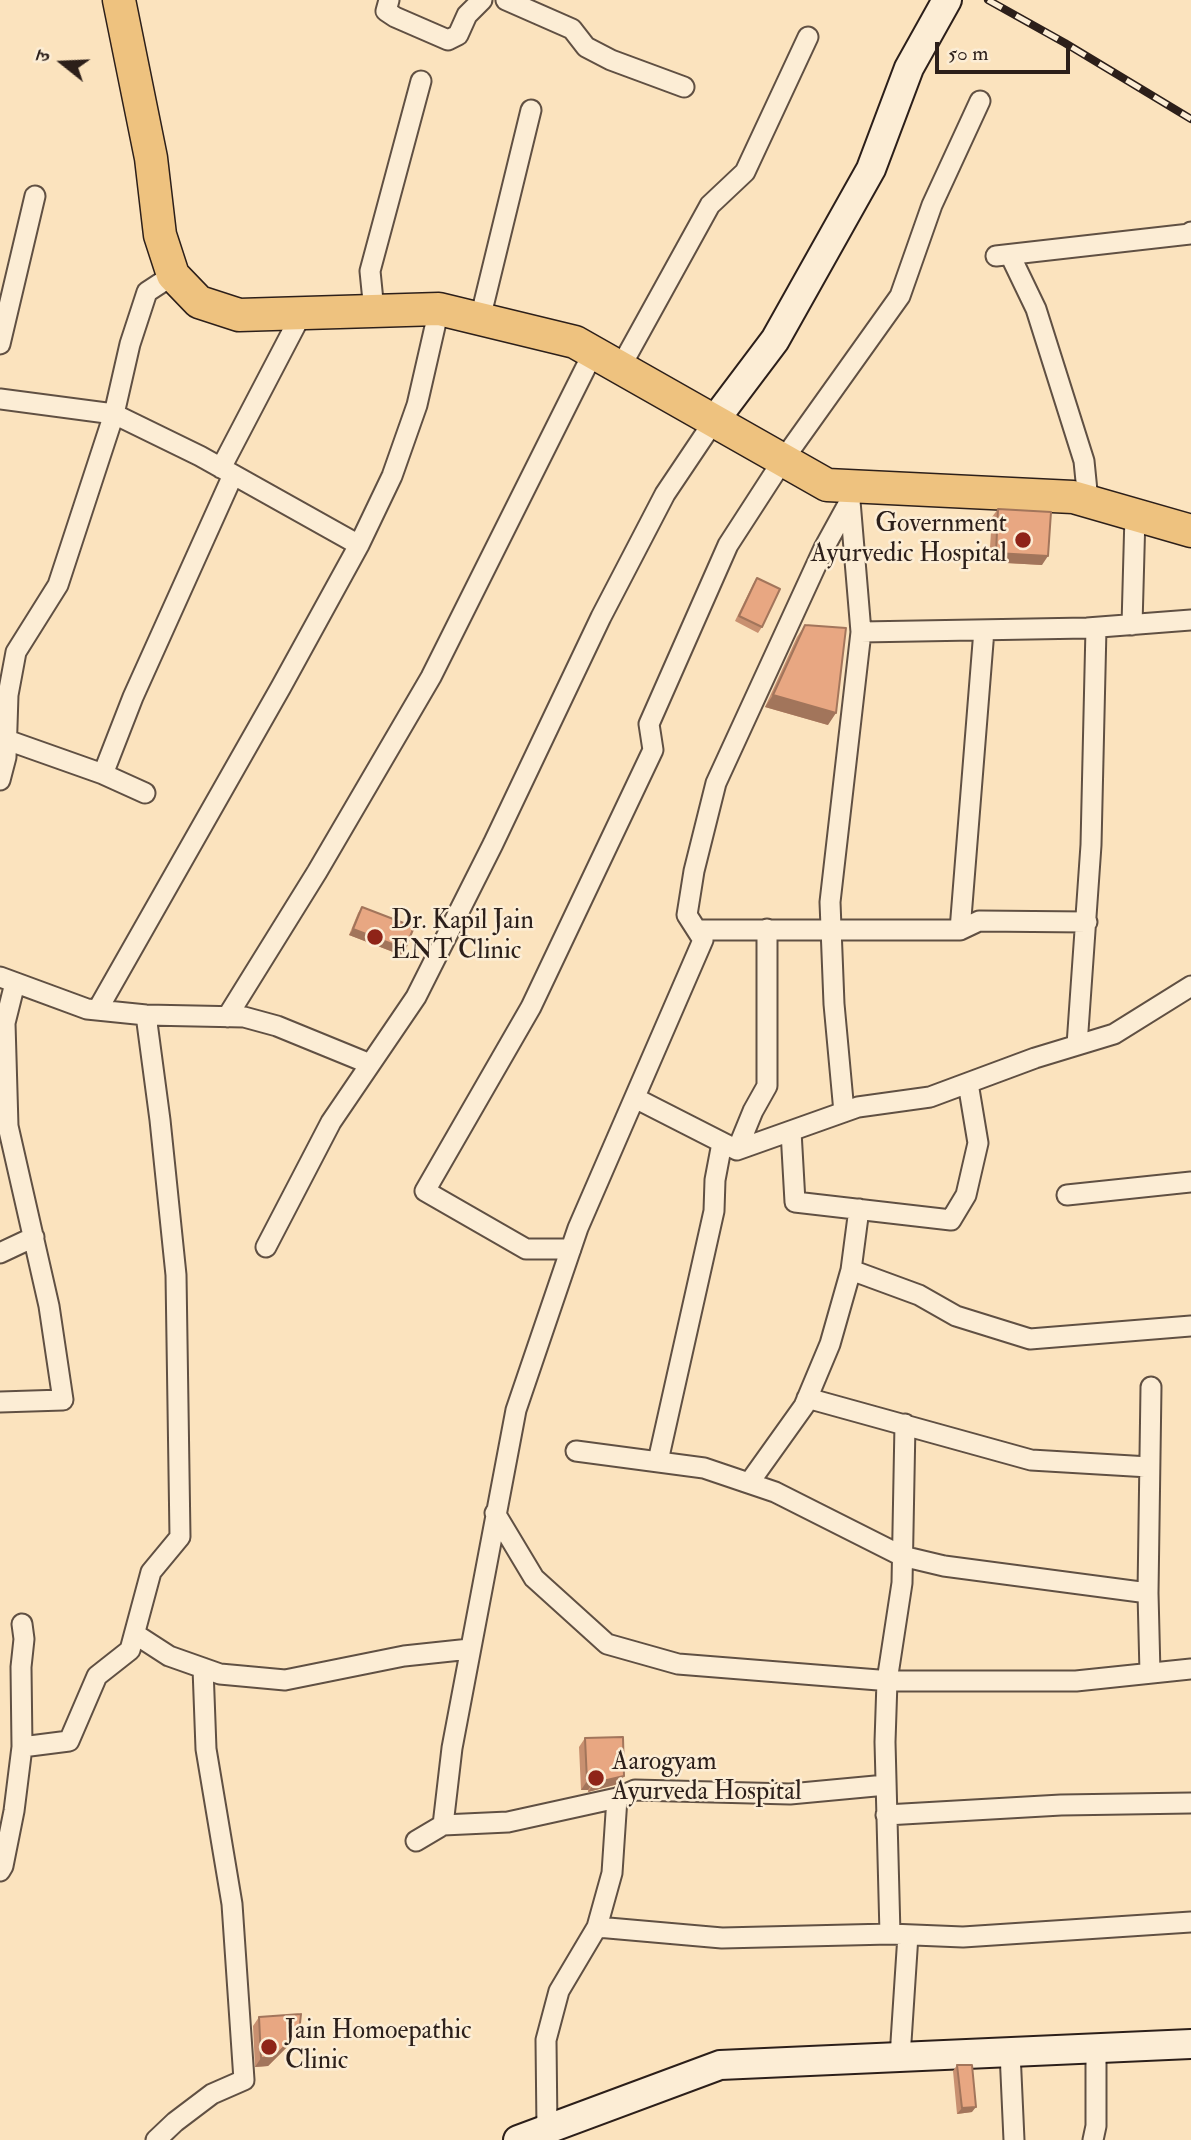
<!DOCTYPE html>
<html>
<head>
<meta charset="utf-8">
<style>
  body { margin:0 }
  #map { position:relative; width:1191px; height:2140px; overflow:hidden; background:#fbe3be; font-family:"IM FELL Double Pica","Noto Serif Devanagari",serif }
  canvas { display:block }
  .north { position:absolute; left:28px; top:28px; width:70px; height:70px; -webkit-text-stroke:5px #fcedd5; paint-order:stroke; rotate:288deg; font-size:19px; font-weight:700; line-height:28px; text-align:center; color:#2c1f1a }
  .north::after { content:''; display:block; margin:auto; width:24px; height:32px; background:#2c1f1a; clip-path:polygon(50% 0,100% 100%,50% 72%,0 100%) }
  .scale { position:absolute; left:935px; top:42px; width:135px; height:32px; box-sizing:border-box; border:4px solid #2c1f1a; border-top:0; padding-left:9px; font-size:21px; line-height:24px; white-space:nowrap; color:#2c1f1a; -webkit-text-stroke:5px #fcedd5; paint-order:stroke }
</style>
</head>
<body>
<div id="map">
<canvas width="1191" height="2140"></canvas>
<div class="north">उ</div>
<div class="scale">50 m</div>
</div>
<script>
const ctx = document.querySelector('canvas').getContext('2d');
ctx.lineJoin = 'round';
function toPath(rows) {
  const path = new Path2D();
  for (const r of rows) {
    path.moveTo(r[0], r[1]);
    for (let i = 2; i < r.length; i += 2) path.lineTo(r[i], r[i + 1]);
  }
  return path;
}
function trace(path, color, width, dash) {
  ctx.strokeStyle = color;
  ctx.lineWidth = width;
  ctx.lineCap = dash ? 'butt' : 'round';
  ctx.setLineDash(dash || []);
  ctx.stroke(path);
}
function fillPath(path, color) {
  ctx.fillStyle = color;
  ctx.fill(path, 'evenodd');
}
function label(font, color, halo, rows, align = 'center') {
  ctx.font = font + ' "IM FELL Double Pica",serif';
  ctx.lineWidth = 5;
  ctx.setLineDash([]);
  ctx.textBaseline = 'middle';
  ctx.strokeStyle = halo;
  ctx.fillStyle = color;
  for (const [text, x, y, turn = 0] of rows) {
    ctx.save();
    ctx.translate(x, y);
    ctx.rotate((+turn || 0) * Math.PI / 180);
    ctx.textAlign = isNaN(turn) ? turn : align;
    if (halo) ctx.strokeText(text, 0, 0);
    ctx.fillText(text, 0, 0);
    ctx.restore();
  }
}
const street = toPath([
  [389,0,386,11,395,17,448,40,458,35,467,15,482,0],
  [506,0,572,29,586,47,611,60,684,87],
  [1010,255,1036,309,1084,461,1088,501],
  [996,256,1190,234,1191,232],
  [374,311,370,271,421,81],
  [480,319,531,110],
  [0,344,35,196],
  [620,368,710,205,745,172,808,37],
  [0,399,114,414,200,456,359,545],
  [221,468,302,313],
  [1132,625,1135,515],
  [861,632,1087,628,1191,620],
  [7,740,103,774,145,793],
  [103,774,133,697,233,475],
  [0,780,6,757,8,695,16,652,58,585,114,414,130,344,147,292,173,275],
  [697,930,960,930,979,921,1087,922],
  [960,930,984,630],
  [0,977,87,1009,146,1015,244,1017,277,1026,370,1064],
  [98,1009,281,687,359,545,392,476,417,405,439,309],
  [227,1017,317,872,431,677,593,353],
  [1077,1045,1091,845,1096,628],
  [635,1098,737,1150,858,1107,930,1097,1035,1058,1114,1034,1191,986],
  [844,1112,834,1004,830,902,861,632,850,501],
  [791,1131,795,1202,951,1220,966,1195,978,1143,968,1083],
  [737,1150,753,1111,767,1086,767,929],
  [1067,1195,1191,1182],
  [266,1247,331,1122,416,997,493,844,601,617,665,494,714,421],
  [571,1249,526,1249,425,1191,531,1007,653,750,649,724,728,545,783,460,900,296,932,205,980,101],
  [0,1253,34,1237],
  [851,1270,919,1295,956,1316,1030,1339,1191,1326],
  [807,1398,1031,1460,1149,1467],
  [0,1402,63,1400,49,1306,8,1126,5,1023,15,983],
  [576,1451,704,1468,775,1492,902,1556,944,1566,1148,1593],
  [658,1461,714,1211,715,1180,722,1143],
  [749,1483,804,1406,830,1344,851,1270,859,1209],
  [495,1513,534,1578,607,1644,678,1664,891,1681,1076,1681,1191,1669],
  [135,1634,169,1656,220,1674,285,1680,404,1656,470,1649],
  [1150,1673,1148,1593,1151,1387],
  [22,1747,69,1741,97,1676,130,1650,151,1572,180,1537,176,1275,160,1120,146,1015],
  [617,1798,635,1790,790,1794,886,1785],
  [886,1815,1061,1805,1191,1803],
  [443,1825,508,1822,617,1798,612,1873,597,1927,559,1991,546,2040,547,2129],
  [416,1841,443,1825,452,1748,516,1410,578,1228,703,940,687,915,694,871,716,783,824,548,858,486],
  [0,1871,3,1866,14,1811,22,1747,21,1667,24,1639,22,1624],
  [597,1927,722,1938,890,1934,963,1937,1191,1922],
  [890,1934,885,1742,887,1681,902,1583,905,1424],
  [1010,2052,1014,2140],
  [900,2057,908,1935],
  [156,2140,175,2122,212,2094,244,2080,232,1904,206,1749,203,1668],
  [1093,2140,1096,2126,1096,2048]
]);
const secondary = toPath([
  [714,421,775,340,871,169,909,68,947,0],
  [518,2140,720,2065,1191,2044]
]);
const primary = toPath([
  [119,0,151,158,160,235,173,275,199,302,239,315,439,309,575,342,827,485,1073,497,1191,531]
]);
const rail = toPath([
  [988,0,1065,43,1191,119]
]);
const wall = toPath([
  [998,509,1042,565,989,562,992,517],
  [757,578,762,627,758,633,735,621,753,584],
  [805,625,828,725,765,707,797,637],
  [362,907,401,955,349,935,358,913],
  [585,1738,618,1784,588,1792,588,1790,581,1790,579,1747],
  [259,2017,299,2032,293,2041,268,2066,255,2067,253,2026],
  [957,2065,972,2112,957,2114,953,2071]
]);
const shadedWall = toPath([
  [996,553,1048,556,1042,565,989,562],
  [773,695,836,713,828,725,765,707],
  [353,929,405,949,401,955,349,935],
  [624,1776,618,1784,588,1792,594,1783],
  [587,1781,594,1781,588,1790,581,1790],
  [299,2032,293,2041,268,2066,255,2067,261,2058],
  [976,2107,972,2112,957,2114,962,2108]
]);
const building = toPath([
  [998,509,1051,512,1048,556,996,553,998,509],
  [757,578,780,589,762,627,739,616,757,578],
  [805,625,846,628,836,713,773,695,805,625],
  [362,907,414,927,405,949,353,929,362,907],
  [623,1737,624,1776,594,1783,594,1781,587,1781,585,1738,623,1737],
  [301,2014,299,2032,274,2057,261,2058,259,2017,301,2014],
  [957,2065,972,2065,976,2107,962,2108,957,2065]
]);
const markers = [
  [1023,540,9,"#8f2418"],
  [375,937,9,"#8f2418"],
  [596,1778,9,"#8f2418"],
  [269,2047,9,"#8f2418"]
];
const poiNames = [
  ["Government",1007,525,"right"],
  ["Ayurvedic Hospital",1007,555,"right"],
  ["Dr. Kapil Jain",391,922],
  ["ENT Clinic",391,952],
  ["Aarogyam",612,1763],
  ["Ayurveda Hospital",612,1793],
  ["Jain Homoepathic",285,2032],
  ["Clinic",285,2062]
];
trace(street, '#605043', 23);
trace(secondary, '#2c1f1a', 32);
trace(primary, '#2c1f1a', 35);
trace(street, '#fcedd5', 19);
trace(secondary, '#fcedd5', 28);
trace(primary, '#eec27f', 32);
trace(rail, '#2c1f1a', 8);
trace(rail, '#fcedd5', 5, [16]);
fillPath(wall, '#c89070');
fillPath(shadedWall, '#a2755b');
fillPath(building, '#e8a782');
trace(building, '#a2755b', 2);
for (const [x, y, r, color] of markers) {
  const dot = new Path2D();
  dot.arc(x, y, r, 0, 2 * Math.PI);
  ctx.fillStyle = color;
  ctx.fill(dot);
  trace(dot, '#fcedd5', 2.5);
}
label('26px', '#2c1f1a', '#fcedd5', poiNames, 'left');
</script>
</body>
</html>
